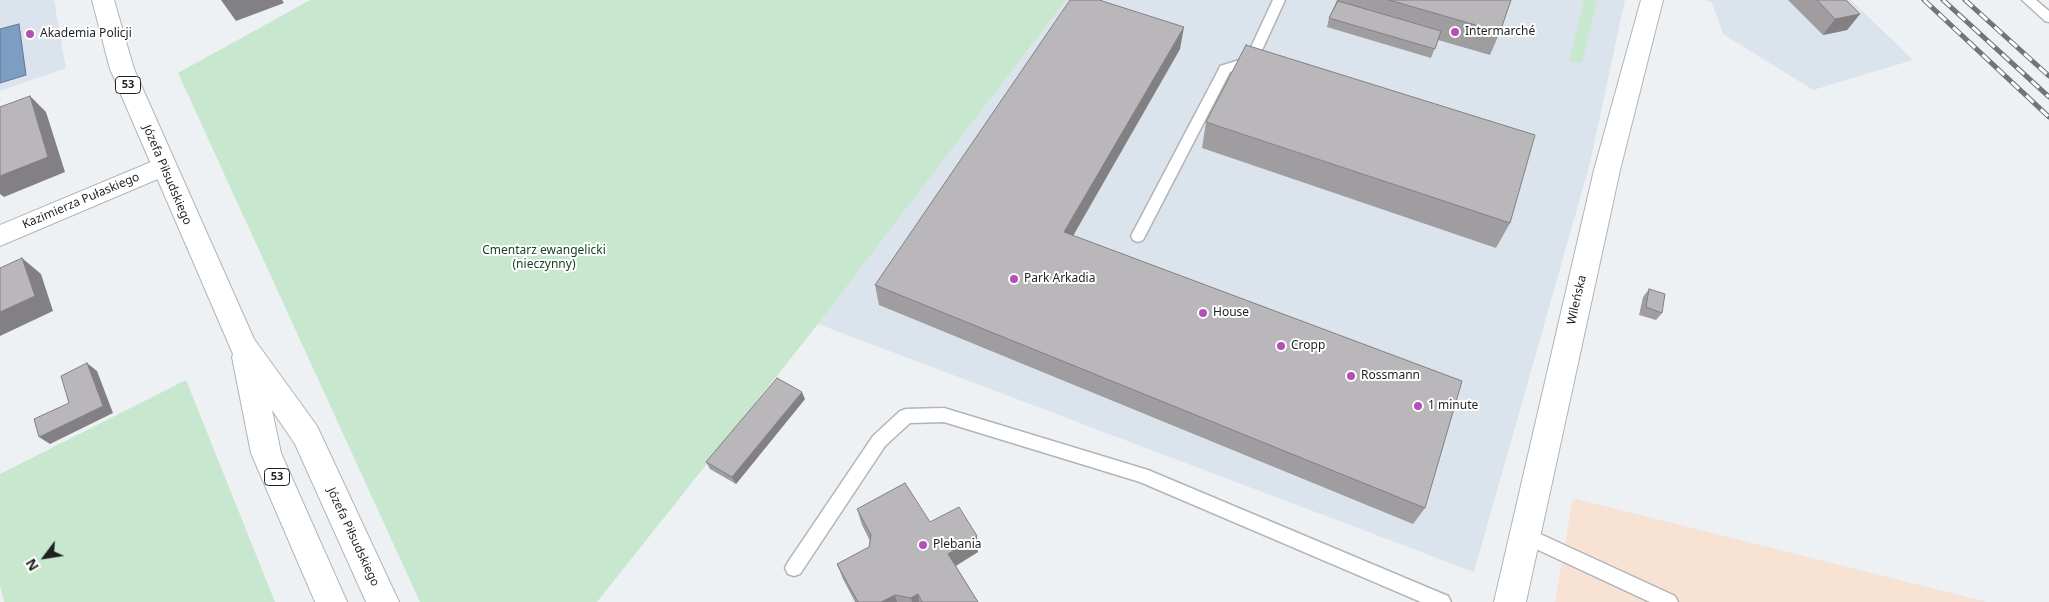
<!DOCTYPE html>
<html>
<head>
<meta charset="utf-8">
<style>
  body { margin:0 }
  #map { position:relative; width:2049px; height:602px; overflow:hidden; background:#eef1f4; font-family:"Noto Sans",sans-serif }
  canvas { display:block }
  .north { position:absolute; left:20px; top:532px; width:50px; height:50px; -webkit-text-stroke:4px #fff; paint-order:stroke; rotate:239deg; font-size:14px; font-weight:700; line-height:20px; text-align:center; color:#1f2021 }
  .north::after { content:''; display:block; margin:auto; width:18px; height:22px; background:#1f2021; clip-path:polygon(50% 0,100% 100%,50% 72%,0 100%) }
</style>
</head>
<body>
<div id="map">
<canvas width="2049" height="602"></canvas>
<div class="north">N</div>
</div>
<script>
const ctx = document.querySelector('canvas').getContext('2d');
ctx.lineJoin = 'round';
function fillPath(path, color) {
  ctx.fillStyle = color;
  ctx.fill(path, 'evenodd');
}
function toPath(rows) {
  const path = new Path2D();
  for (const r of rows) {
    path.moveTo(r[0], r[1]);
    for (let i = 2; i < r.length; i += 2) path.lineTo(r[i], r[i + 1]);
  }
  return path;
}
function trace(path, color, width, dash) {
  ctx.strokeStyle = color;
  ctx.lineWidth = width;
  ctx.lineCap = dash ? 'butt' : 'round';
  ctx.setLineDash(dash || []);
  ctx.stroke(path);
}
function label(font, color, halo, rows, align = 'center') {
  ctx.font = font + ' "Noto Sans",sans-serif';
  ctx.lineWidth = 4;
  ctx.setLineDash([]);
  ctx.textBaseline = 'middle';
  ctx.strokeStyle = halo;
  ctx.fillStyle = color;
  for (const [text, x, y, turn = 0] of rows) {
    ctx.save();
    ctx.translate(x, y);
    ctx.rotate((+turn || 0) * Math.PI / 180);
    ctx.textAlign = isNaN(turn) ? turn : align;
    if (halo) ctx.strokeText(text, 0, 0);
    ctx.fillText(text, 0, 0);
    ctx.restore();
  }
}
const built = toPath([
  [0,0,54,0,66,68,0,91],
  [1066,0,1625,0,1590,163,1474,572,818,324],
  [1705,0,1851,0,1913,60,1813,90,1723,34,1712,3]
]);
const industrial = toPath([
  [1573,498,1987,602,1555,602]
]);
const green = toPath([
  [310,0,1066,0,818,324,597,602,420,602,178,73],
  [1584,0,1597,0,1582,63,1569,61],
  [186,380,275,602,4,602,0,585,0,474]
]);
const water = toPath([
  [19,24,26,75,0,83,0,29,19,24]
]);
const service = toPath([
  [1273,0,1285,0,1257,61,1255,64,1230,72,1143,240,1138,242,1133,240,1131,236,1219,69,1220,66,1246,58,1273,0],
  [2022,0,2036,0,2049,11,2049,22,2045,21,2022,0],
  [944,408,1148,470,1448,596,1451,602,1421,602,1140,482,944,422,910,423,885,446,800,574,794,576,788,574,785,568,788,562,873,436,900,411,906,409,944,408],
  [1525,527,1675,596,1678,602,1650,602,1519,541,1516,535,1519,529,1525,527]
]);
const minor = toPath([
  [163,157,172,159,176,166,172,173,0,246,0,225,163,157]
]);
const tertiary = toPath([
  [1641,0,1663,0,1620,170,1526,602,1494,602,1594,170,1641,0]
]);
const primary = toPath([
  [92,0,114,0,134,69,254,339,317,426,399,602,366,602,295,444,272,410,281,453,347,602,315,602,251,453,232,357,233,354,110,69,92,0]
]);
const rail = toPath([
  [1924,0,2049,117],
  [1943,0,2049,97],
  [1965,0,2049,76]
]);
const wall = toPath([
  [1337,0,1511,0,1500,32,1490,55,1438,40,1431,58,1327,27,1329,18],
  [1788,0,1846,0,1860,14,1847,30,1823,35],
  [1180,49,1073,236,1425,508,1413,524,879,305,875,285],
  [1206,122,1510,223,1496,248,1202,148],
  [1649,289,1662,313,1656,320,1639,315,1643,297],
  [805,399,736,484,710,469,706,462],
  [857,509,930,522,978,552,956,566,978,602,855,602,843,579,837,564,869,547,870,541,862,525]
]);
const shadedWall = toPath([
  [221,0,282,0,284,3,236,21],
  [1860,14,1847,30,1823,35,1835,19],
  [1184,27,1180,49,1063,253,1064,232],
  [30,96,46,112,65,172,4,197,0,194,0,176],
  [22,258,41,274,53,311,0,336,0,312],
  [87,363,97,371,113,413,50,444,39,437,103,406],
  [802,392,805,399,736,484,732,477],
  [977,536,978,552,950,569,948,554],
  [918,594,919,602,912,602,911,598],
  [895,595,897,602,881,602]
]);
const building = toPath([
  [1070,0,1099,0,1184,27,1064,232,1462,381,1425,508,875,285,1070,0],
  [1389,0,1511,0,1500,32,1389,0],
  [1817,0,1846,0,1860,14,1835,19,1817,0],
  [1338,1,1441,31,1435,49,1329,18,1338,1],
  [1246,45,1535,135,1510,223,1206,122,1246,45],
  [30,96,48,157,0,176,0,107,30,96],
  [22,258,35,296,0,312,0,268,22,258],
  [1649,289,1665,294,1662,313,1646,307,1649,289],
  [87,363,103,406,39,437,34,419,69,403,61,376,87,363],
  [777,378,802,392,732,477,706,462,777,378],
  [905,483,930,522,959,507,977,536,948,554,978,602,922,602,918,594,911,598,895,595,881,602,858,602,837,564,869,547,871,535,857,509,905,483]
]);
const markers = [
  [1455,32,5,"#b54fb4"],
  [30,34,5,"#b54fb4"],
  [1014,279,5,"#b54fb4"],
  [1203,313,5,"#b54fb4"],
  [1281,346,5,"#b54fb4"],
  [1351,376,5,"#b54fb4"],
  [1418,406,5,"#b54fb4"],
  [923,545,5,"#b54fb4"]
];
const shields = [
  [128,85,25],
  [277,477,25]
];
const shieldNames = [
  ["53",128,85],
  ["53",277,477]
];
const poiNames = [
  ["Intermarché",1465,32],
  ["Akademia Policji",40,34],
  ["Park Arkadia",1024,279],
  ["House",1213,313],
  ["Cropp",1291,346],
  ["Rossmann",1361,376],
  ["1 minute",1428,406],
  ["Plebania",933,545]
];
const streetNames = [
  ["Józefa Piłsudskiego",167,175,67],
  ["Kazimierza Pułaskiego",81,201,-23],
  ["Wileńska",1577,300,-77],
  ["Józefa Piłsudskiego",353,537,65]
];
const parkNames = [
  ["Cmentarz ewangelicki",544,251],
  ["(nieczynny)",544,265]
];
fillPath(built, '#dbe4ec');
fillPath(industrial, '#f8e2d4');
fillPath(green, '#c7e7ce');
fillPath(water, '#7d9dc2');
trace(water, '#617892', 1);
trace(service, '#b2b4b7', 3);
trace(minor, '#b2b4b7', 2);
trace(tertiary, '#b2b4b7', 2);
trace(primary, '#b2b4b7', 2);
fillPath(service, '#fff');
fillPath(minor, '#fff');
fillPath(tertiary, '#fff');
fillPath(primary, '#fff');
trace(rail, '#727476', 5);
trace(rail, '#fff', 3, [10]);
fillPath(wall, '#9f9da0');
fillPath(shadedWall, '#828082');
fillPath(building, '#b9b7ba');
trace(building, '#828082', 1);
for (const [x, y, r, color] of markers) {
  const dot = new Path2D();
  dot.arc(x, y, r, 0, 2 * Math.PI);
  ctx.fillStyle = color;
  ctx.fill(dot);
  trace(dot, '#fff', 2);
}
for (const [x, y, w] of shields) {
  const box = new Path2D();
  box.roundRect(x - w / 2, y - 8.5, w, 17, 4);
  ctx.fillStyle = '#fff';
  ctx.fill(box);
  trace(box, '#1f2021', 1);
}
label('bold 11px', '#1f2021', null, shieldNames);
label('12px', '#1f2021', '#fff', poiNames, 'left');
label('12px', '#1f2021', '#fff', streetNames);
label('12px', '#124424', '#fff', parkNames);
</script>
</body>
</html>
